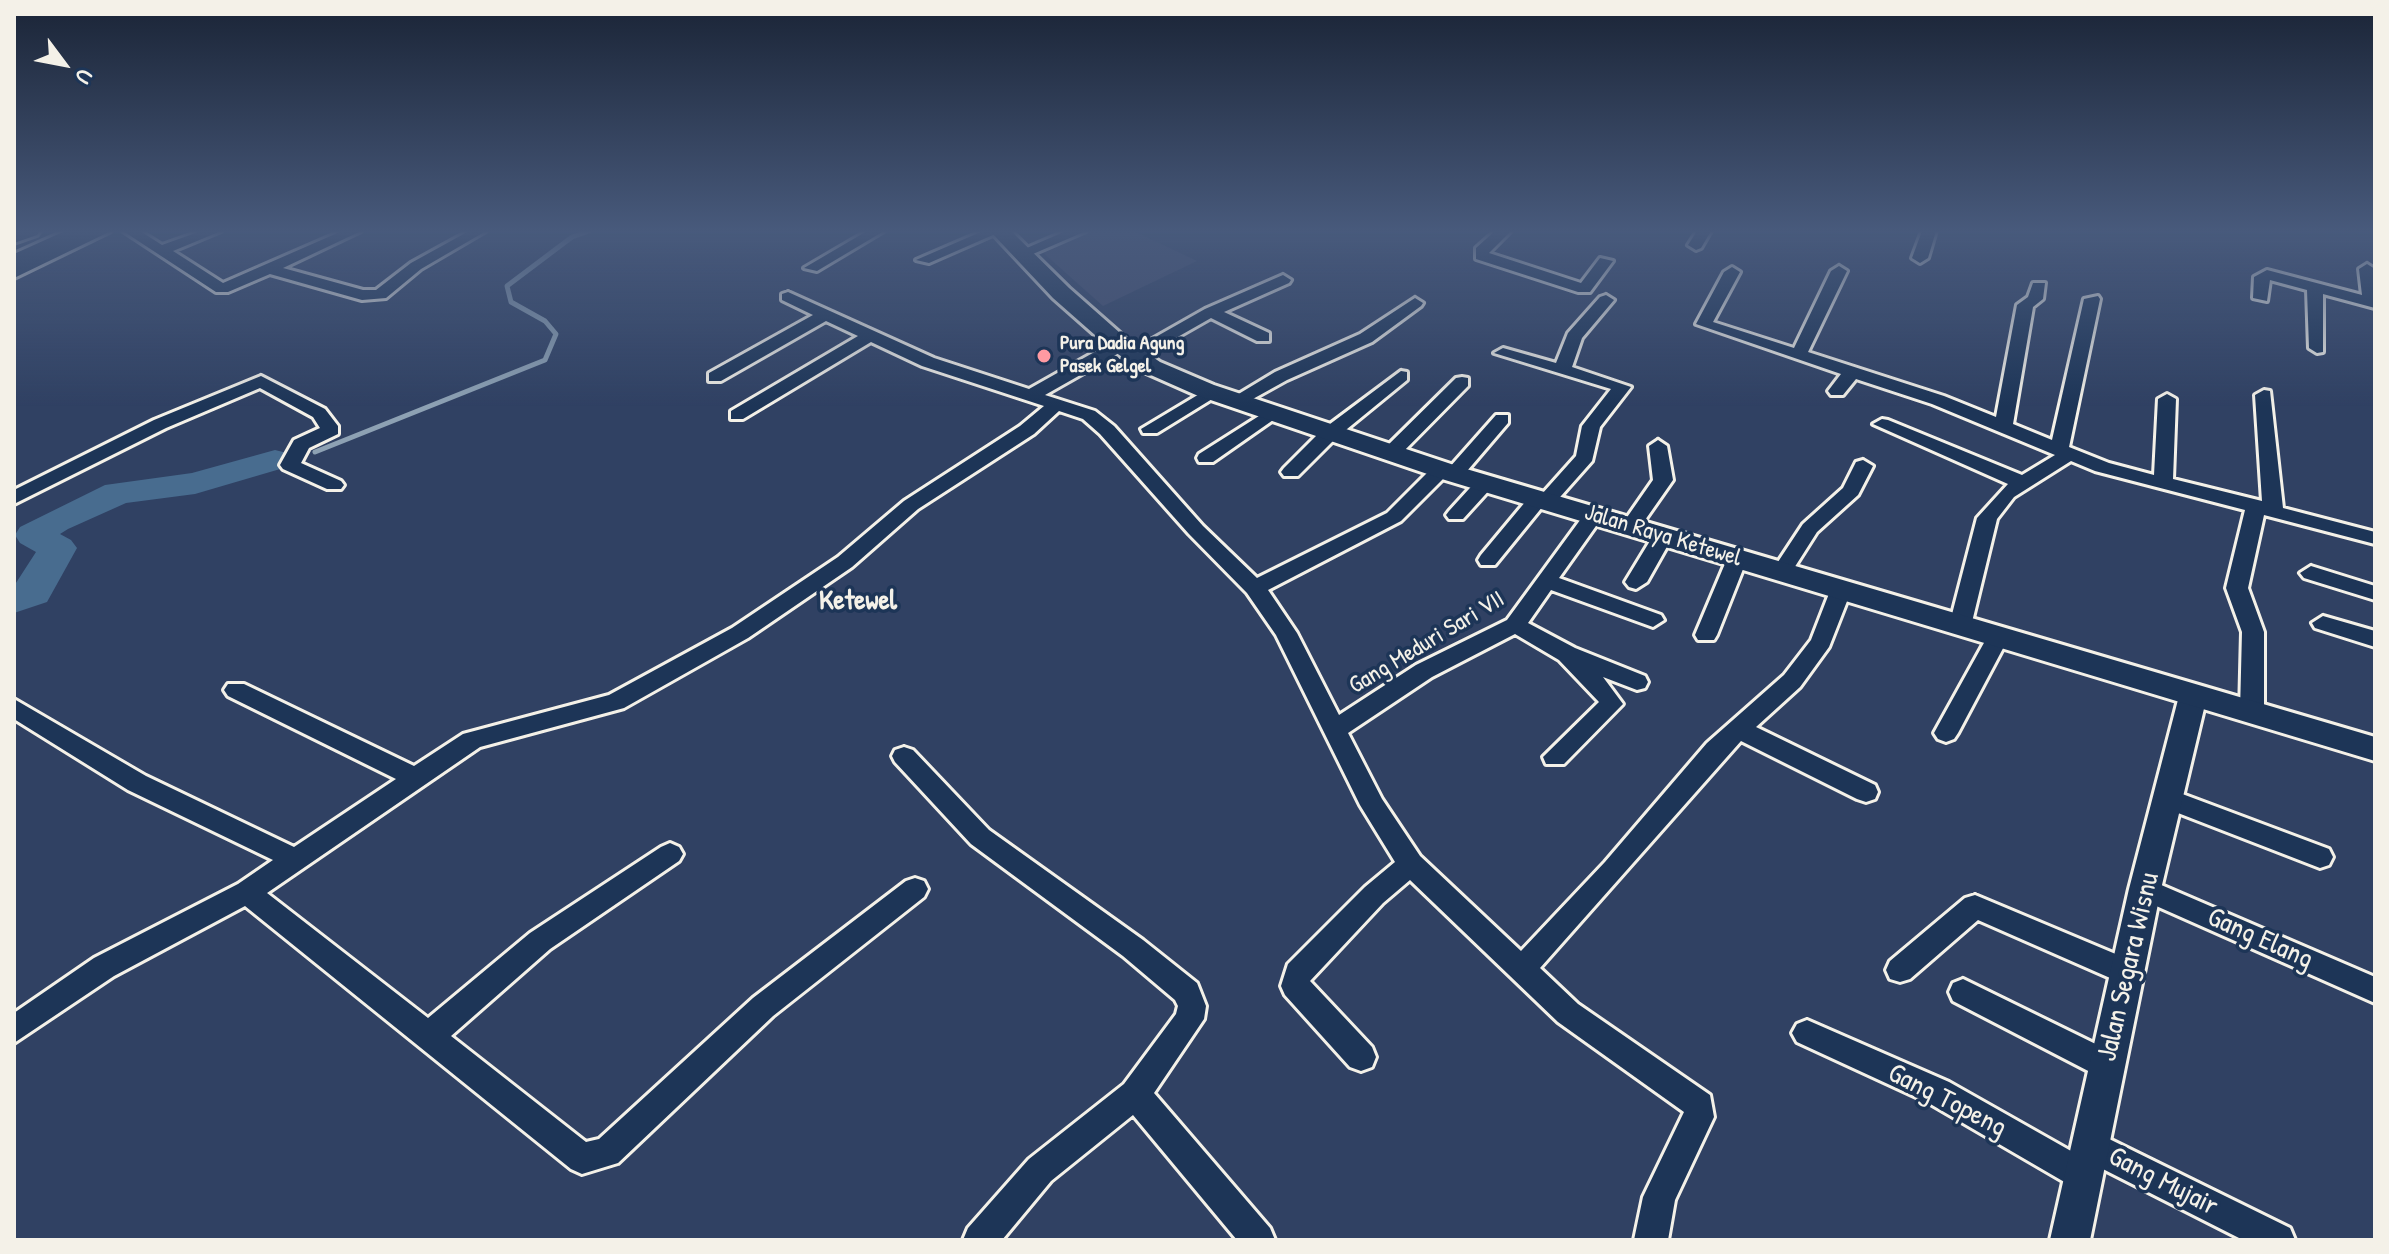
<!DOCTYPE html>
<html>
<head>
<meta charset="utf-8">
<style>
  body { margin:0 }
  #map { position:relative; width:2389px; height:1254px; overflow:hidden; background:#304163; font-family:"Patrick Hand",sans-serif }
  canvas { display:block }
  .frame { position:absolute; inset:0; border:16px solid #f4f1e8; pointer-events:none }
  .north { position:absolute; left:24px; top:24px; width:80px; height:80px; -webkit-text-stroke:6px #1d3557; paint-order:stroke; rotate:122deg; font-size:22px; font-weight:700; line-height:32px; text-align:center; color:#f4f1e8 }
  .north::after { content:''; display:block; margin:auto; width:28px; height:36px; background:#f4f1e8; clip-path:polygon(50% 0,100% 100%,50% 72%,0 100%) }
</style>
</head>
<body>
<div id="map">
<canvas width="2389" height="1254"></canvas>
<div class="frame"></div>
<div class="north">U</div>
</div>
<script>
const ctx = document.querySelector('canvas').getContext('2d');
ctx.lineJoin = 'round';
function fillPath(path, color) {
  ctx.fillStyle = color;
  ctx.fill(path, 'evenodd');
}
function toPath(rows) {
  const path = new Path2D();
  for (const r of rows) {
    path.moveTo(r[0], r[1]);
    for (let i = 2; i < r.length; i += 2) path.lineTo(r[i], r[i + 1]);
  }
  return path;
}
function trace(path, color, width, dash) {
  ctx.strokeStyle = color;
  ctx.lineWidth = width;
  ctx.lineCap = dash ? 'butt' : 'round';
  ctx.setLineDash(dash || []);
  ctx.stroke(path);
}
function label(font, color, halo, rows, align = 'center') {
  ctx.font = font + ' "Patrick Hand",sans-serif';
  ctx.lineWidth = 7;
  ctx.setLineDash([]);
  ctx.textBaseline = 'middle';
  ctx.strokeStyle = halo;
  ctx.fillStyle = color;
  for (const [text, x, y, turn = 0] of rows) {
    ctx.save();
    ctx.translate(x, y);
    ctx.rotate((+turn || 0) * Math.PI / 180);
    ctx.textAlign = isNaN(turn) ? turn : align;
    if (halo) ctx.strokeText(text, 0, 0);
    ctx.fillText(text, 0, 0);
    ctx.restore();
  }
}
const built = toPath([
  [1083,231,1134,231,1197,261,1103,306,1040,250]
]);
const stream = toPath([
  [315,452,545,360,556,334,545,321,511,302,507,286,572,237,589,231]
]);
const river = toPath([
  [275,450,287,453,292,460,287,467,195,494,126,503,68,529,60,534,71,540,77,548,47,602,14,613,14,586,36,552,20,543,15,535,20,527,105,485,192,473,275,450]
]);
const minor = toPath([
  [123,231,140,231,162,245,201,231,221,231,173,251,223,283,342,231,361,231,283,268,363,290,376,290,411,263,469,231,486,231,421,269,386,298,362,300,270,274,228,292,216,292,123,231],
  [867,231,884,231,817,271,804,268,867,231],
  [983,231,1002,231,929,263,916,260,983,231],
  [1066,231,1086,231,1026,257,1013,254,1066,231],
  [1495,231,1511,231,1489,253,1581,283,1600,258,1613,261,1590,292,1578,292,1476,259,1476,248,1495,231],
  [1697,231,1711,231,1701,248,1696,250,1688,245,1697,231],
  [1922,231,1936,231,1928,258,1920,263,1912,258,1922,231],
  [2367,264,2375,269,2375,308,2323,294,2323,352,2317,353,2309,348,2307,290,2270,280,2267,301,2253,298,2254,277,2267,270,2362,295,2359,269,2367,264],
  [1839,266,1847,271,1808,352,1944,396,1996,417,2017,305,2028,297,2033,283,2045,283,2043,299,2033,307,2013,424,2052,440,2084,299,2098,296,2100,299,2069,447,2109,463,2154,475,2158,399,2167,394,2176,399,2173,479,2262,501,2255,395,2264,390,2270,391,2283,508,2375,532,2375,544,2264,515,2248,588,2264,632,2264,712,2260,718,2252,721,2244,718,2240,712,2242,632,2226,588,2245,510,2095,471,2071,461,2014,497,1997,519,1971,626,1968,631,1952,631,1949,626,1977,518,2008,484,1873,424,1882,419,1888,420,2022,475,2055,455,1932,404,1856,379,1843,395,1831,395,1828,391,1841,374,1696,324,1724,272,1732,267,1740,272,1713,322,1794,348,1831,271,1839,266],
  [1283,275,1291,280,1289,283,1224,312,1269,333,1269,341,1257,341,1211,318,1139,359,1127,359,1124,355,1205,309,1283,275],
  [788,292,934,358,1029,389,1114,341,1126,341,1126,349,1045,395,1095,411,1114,426,1203,526,1257,578,1387,513,1434,466,1449,468,1496,415,1508,415,1508,423,1461,478,1446,476,1401,521,1268,590,1297,633,1339,715,1416,665,1507,620,1586,512,1600,512,1603,516,1559,578,1661,615,1664,620,1653,627,1551,590,1528,623,1575,648,1645,676,1648,682,1645,688,1637,690,1603,677,1623,704,1564,764,1546,764,1543,757,1599,702,1559,660,1515,634,1432,677,1348,733,1382,799,1420,856,1521,951,1605,862,1707,743,1784,675,1811,640,1832,586,1848,586,1851,591,1829,647,1800,687,1756,727,1875,785,1878,792,1875,799,1866,802,1857,799,1741,741,1540,968,1578,1004,1710,1095,1714,1117,1675,1200,1668,1240,1634,1240,1643,1197,1684,1112,1558,1022,1410,880,1383,903,1310,981,1372,1047,1376,1057,1372,1067,1361,1071,1350,1067,1285,995,1281,986,1288,964,1365,887,1395,862,1360,805,1276,635,1247,593,1189,534,1100,434,1083,419,1059,411,1034,434,918,509,852,567,748,638,624,708,480,747,267,893,428,1018,530,933,661,847,670,843,679,847,683,854,679,861,550,949,451,1036,586,1142,599,1139,753,998,906,881,915,878,924,881,928,889,924,897,773,1016,618,1163,582,1174,571,1169,245,906,114,976,14,1043,14,1013,94,958,238,884,273,860,128,790,14,719,14,699,146,776,294,847,396,779,228,696,224,690,228,684,244,684,414,766,463,734,609,695,732,628,838,557,904,501,1020,426,1044,406,922,366,871,342,743,419,731,419,731,411,858,336,826,321,721,381,709,381,709,373,813,315,782,300,782,294,788,292],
  [1606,295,1614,300,1582,338,1572,367,1631,387,1600,427,1592,461,1553,505,1543,506,1495,565,1481,565,1478,560,1481,555,1531,495,1542,494,1576,456,1582,426,1611,389,1494,353,1503,348,1556,363,1568,333,1600,297,1606,295],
  [1415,298,1423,303,1421,306,1372,342,1287,380,1242,405,1236,406,1227,401,1275,372,1360,334,1415,298],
  [1401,371,1407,372,1407,380,1336,438,1298,476,1284,476,1281,472,1284,468,1322,430,1401,371],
  [261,376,325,409,338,426,338,434,309,448,301,463,341,481,344,485,341,489,327,489,283,469,280,465,294,440,320,428,313,417,260,388,166,428,14,504,14,490,154,420,261,376],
  [1462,377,1468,378,1468,386,1397,458,1383,458,1381,454,1383,450,1456,378,1462,377],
  [1211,387,1220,392,1217,396,1157,433,1143,433,1141,429,1211,387],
  [1270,409,1276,410,1276,418,1213,462,1199,462,1197,458,1199,454,1270,409],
  [1658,440,1667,446,1673,480,1638,530,1624,530,1621,526,1653,480,1649,446,1658,440],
  [1863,460,1873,466,1858,495,1817,532,1789,576,1775,576,1772,571,1803,524,1843,488,1856,462,1863,460],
  [1486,476,1493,478,1496,482,1493,486,1463,519,1449,519,1446,515,1449,511,1479,478,1486,476],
  [1663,530,1673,536,1647,582,1636,589,1629,587,1625,582,1653,536,1663,530],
  [1737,552,1747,559,1717,635,1714,640,1698,640,1695,635,1727,559,1737,552],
  [2311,566,2375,586,2375,600,2304,578,2300,573,2311,566],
  [2323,616,2375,631,2375,647,2315,628,2312,623,2323,616],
  [1998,629,2009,637,1958,733,1954,739,1946,742,1938,739,1934,733,1990,632,1998,629],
  [904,747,913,750,989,830,1143,940,1197,983,1206,1006,1204,1019,1154,1093,1270,1228,1275,1240,1237,1240,1133,1115,1051,1181,1002,1240,963,1240,968,1228,1029,1159,1124,1084,1176,1014,1178,1006,1175,1000,1123,956,971,844,895,762,892,756,895,750,904,747],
  [2169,789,2329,849,2333,857,2329,865,2320,868,2160,806,2156,799,2160,792,2169,789],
  [2145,878,2375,977,2375,1003,2136,897,2132,889,2136,881,2145,878],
  [1975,895,2137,963,2141,972,2137,981,2127,984,2117,981,1978,920,1910,979,1900,982,1890,979,1886,970,1890,961,1965,898,1975,895],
  [1963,979,2118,1055,2122,1065,2118,1075,2107,1079,2096,1075,1953,1001,1949,992,1953,983,1963,979],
  [1807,1020,1949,1082,2078,1155,2074,1146,2079,1135,2090,1131,2101,1135,2290,1228,2295,1240,2243,1240,2095,1165,2100,1176,2095,1187,2084,1192,2073,1187,1927,1102,1797,1042,1792,1033,1797,1024,1807,1020]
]);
const tertiary = toPath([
  [40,231,37,235,14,243,14,232,40,231],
  [88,231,111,231,14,278,14,265,88,231],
  [2193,686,2203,689,2207,696,2161,889,2090,1240,2050,1240,2129,889,2179,696,2183,689,2193,686]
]);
const secondary = toPath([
  [990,231,1011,231,1069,288,1128,340,1160,362,1214,385,1463,468,2375,737,2375,761,1445,480,1196,395,1144,372,1112,350,1053,298,990,231]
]);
const trunk = toPath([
  [65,231,96,231,93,236,14,271,14,254,65,231]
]);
const markers = [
  [1044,356,8,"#ff9aa2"]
];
const farPoinames = [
  ["Pura Dadia Agung",1060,344],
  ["Pasek Gelgel",1060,367]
];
const streetNames = [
  ["Jalan Raya Ketewel",1663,536,17],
  ["Gang Meduri Sari VII",1427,643,-31]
];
const quarterNames = [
  ["Ketewel",858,602]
];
const nearStreetnames = [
  ["Gang Elang",2260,939,24],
  ["Jalan Segara Wisnu",2129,967,-77],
  ["Gang Topeng",1947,1101,27],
  ["Gang Mujair",2163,1182,27]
];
fillPath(built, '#424d6e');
trace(stream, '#8da1b3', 5);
fillPath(river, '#486c8f');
trace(minor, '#f4f1e8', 6);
trace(tertiary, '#f4f1e8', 6);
trace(secondary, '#f4f1e8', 6);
trace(trunk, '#f4f1e8', 6);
fillPath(minor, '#1d3557');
fillPath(tertiary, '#1d3557');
fillPath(secondary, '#1d3557');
fillPath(trunk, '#1d3557');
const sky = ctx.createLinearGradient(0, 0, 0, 406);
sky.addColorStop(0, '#1a2436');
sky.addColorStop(0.57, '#485a7c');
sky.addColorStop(1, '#485a7c00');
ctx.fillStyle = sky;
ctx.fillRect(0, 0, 2389, 406);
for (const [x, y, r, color] of markers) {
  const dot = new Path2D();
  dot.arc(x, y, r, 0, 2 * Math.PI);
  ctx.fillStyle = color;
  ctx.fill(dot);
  trace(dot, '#1d3557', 3);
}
label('bold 20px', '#f4f1e8', '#1d3557', farPoinames, 'left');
label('24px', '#f4f1e8', '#1d3557', streetNames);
label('bold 28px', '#f4f1e8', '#1d3557', quarterNames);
label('28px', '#f4f1e8', '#1d3557', nearStreetnames);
</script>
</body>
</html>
